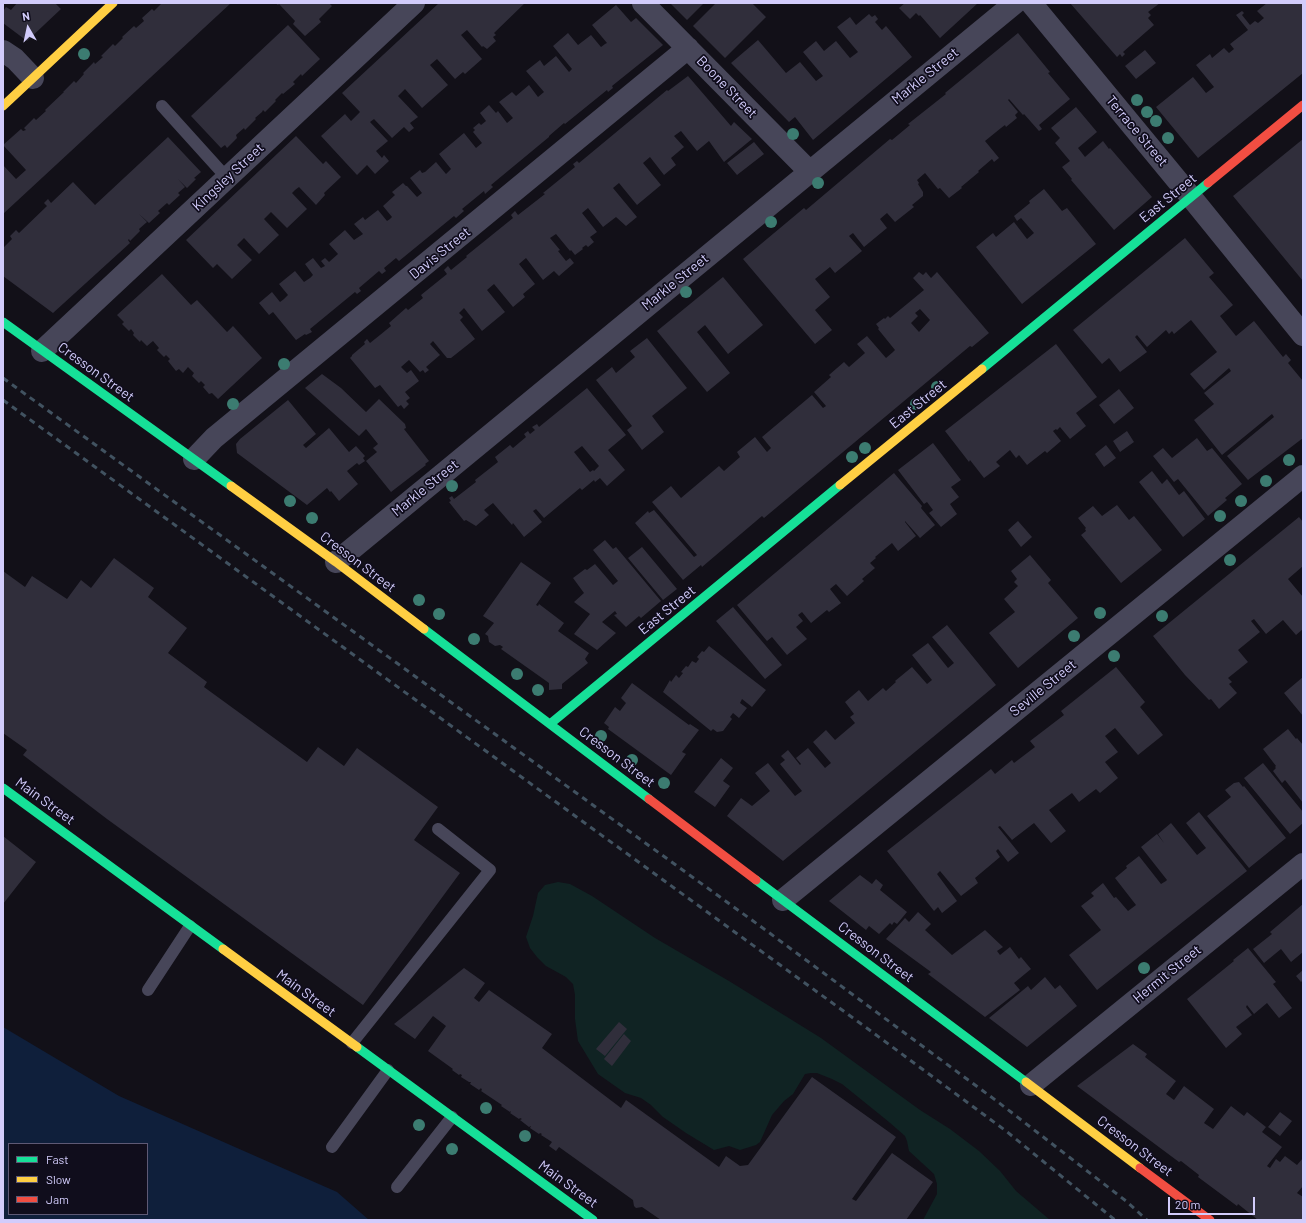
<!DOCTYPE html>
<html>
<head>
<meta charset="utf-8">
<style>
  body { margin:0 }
  #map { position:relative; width:1306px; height:1223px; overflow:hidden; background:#121018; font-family:Barlow,sans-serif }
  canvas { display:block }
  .frame { position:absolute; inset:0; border:4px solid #d2ccfb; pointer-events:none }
  .legend { position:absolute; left:8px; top:1143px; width:140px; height:72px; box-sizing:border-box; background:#100d1c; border:1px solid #5e5975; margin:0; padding:5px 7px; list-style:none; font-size:12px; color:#d2ccfb }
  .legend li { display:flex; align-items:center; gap:8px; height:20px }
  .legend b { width:20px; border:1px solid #5e5975 }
  .north { position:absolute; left:8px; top:8px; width:40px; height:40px; -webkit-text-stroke:3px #100d1c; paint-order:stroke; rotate:351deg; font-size:11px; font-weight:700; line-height:16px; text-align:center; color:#d2ccfb }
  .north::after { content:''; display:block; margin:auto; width:14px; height:18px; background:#d2ccfb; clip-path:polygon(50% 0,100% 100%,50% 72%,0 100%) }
  .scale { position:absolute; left:1168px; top:1197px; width:87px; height:18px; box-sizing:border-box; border:2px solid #d2ccfb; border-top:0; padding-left:5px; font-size:12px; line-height:14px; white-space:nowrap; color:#d2ccfb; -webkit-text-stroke:3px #100d1c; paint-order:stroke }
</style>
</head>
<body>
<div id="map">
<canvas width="1306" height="1223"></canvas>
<div class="frame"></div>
<ul class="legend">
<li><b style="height:5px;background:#16e098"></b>Fast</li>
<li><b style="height:5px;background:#ffcf43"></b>Slow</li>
<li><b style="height:5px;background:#f24e42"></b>Jam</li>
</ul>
<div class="north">N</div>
<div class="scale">20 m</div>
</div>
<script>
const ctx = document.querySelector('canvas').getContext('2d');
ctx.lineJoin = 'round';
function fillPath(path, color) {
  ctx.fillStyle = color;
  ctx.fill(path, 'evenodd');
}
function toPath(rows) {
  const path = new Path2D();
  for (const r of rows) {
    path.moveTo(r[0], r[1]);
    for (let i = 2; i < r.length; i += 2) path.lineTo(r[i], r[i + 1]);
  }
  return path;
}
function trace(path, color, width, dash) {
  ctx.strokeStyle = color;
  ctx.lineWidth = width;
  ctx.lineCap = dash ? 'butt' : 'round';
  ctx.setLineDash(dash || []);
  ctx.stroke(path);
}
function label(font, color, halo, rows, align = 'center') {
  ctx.font = font + ' Barlow,sans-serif';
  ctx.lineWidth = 3.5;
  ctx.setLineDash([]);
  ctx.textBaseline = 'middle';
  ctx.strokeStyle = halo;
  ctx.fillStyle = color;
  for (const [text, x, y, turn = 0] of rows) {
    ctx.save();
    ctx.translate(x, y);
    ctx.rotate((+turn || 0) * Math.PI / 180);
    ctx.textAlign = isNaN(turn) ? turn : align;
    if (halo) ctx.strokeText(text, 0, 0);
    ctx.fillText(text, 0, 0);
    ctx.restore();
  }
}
const green = toPath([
  [558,882,570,884,592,896,655,938,729,981,821,1038,920,1110,950,1129,979,1151,1000,1171,1016,1191,1050,1220,923,1220,937,1194,937,1184,934,1174,909,1151,907,1141,905,1136,889,1122,842,1084,832,1079,817,1073,811,1073,805,1074,793,1094,784,1101,772,1115,760,1142,756,1145,740,1150,729,1146,714,1150,686,1133,663,1117,651,1105,641,1098,625,1093,598,1074,578,1041,575,1019,575,995,573,984,566,977,546,966,537,957,530,948,526,937,533,916,538,893,545,885]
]);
const water = toPath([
  [3,1027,119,1096,337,1192,369,1220,3,1220],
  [9,1144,147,1144,147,1214,9,1214]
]);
const building = toPath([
  [17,3,55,3,61,9,27,41,3,23,3,11,6,7,11,10],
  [162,3,231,3,3,214,3,165,16,179,26,170,3,145,21,129,23,131,26,130,24,128,34,118,36,120,46,111,45,110,64,92,63,92,74,81,76,83,84,74,83,73,94,62,95,64,103,57,101,56,113,44,115,46,123,38,122,37,134,26,136,28,144,21,142,18,152,9,154,11],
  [275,3,329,3,332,6,319,19,321,22,305,36,293,24,295,21,279,4,278,5],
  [439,3,525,3,494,33,496,35,493,37,496,41,487,49,483,46,482,47,467,30,461,35,482,59,465,74,463,72,455,79,437,59,430,65,448,85,422,108,405,89,398,96,418,117,410,123,414,128,409,132,404,127,392,138,374,119,370,122,388,141,376,151,382,158,384,155,389,161,375,174,367,165,357,175,321,136,345,114,351,121,360,112,342,93],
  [670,3,704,3,687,20],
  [716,3,752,3,766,17,725,58,693,26],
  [905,3,978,3,940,38,920,15,919,16,916,13,910,19,899,8],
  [1070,3,1160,3,1148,12,1151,15,1148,18,1154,25,1123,52,1125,54,1122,57,1120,54,1117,57],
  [1267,3,1303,3,1303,73,1198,158,1156,107,1193,77,1206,93,1214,87,1196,65,1210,54,1212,58,1224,48,1229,53,1234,49,1230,44,1248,30,1236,15,1242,11,1244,13,1242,15,1250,25,1255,21,1258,23,1264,18,1257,11],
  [616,5,631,22,636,18,663,45,612,86,613,88,608,92,607,90,565,124,564,123,549,136,549,137,491,185,493,187,485,194,484,191,462,209,464,211,456,218,454,216,399,261,396,258,384,268,386,271,382,274,379,271,359,288,361,291,357,294,355,292,310,329,312,332,306,335,305,334,296,340,273,312,269,315,259,303,272,292,280,302,284,299,288,295,279,284,295,271,304,282,310,278,313,275,305,264,313,258,321,268,325,266,321,261,325,258,329,262,338,254,329,244,345,230,354,240,363,234,354,224,363,217,365,220,378,210,387,221,390,219,392,217,383,206,395,195,392,192,403,183,406,186,407,186,417,197,422,193,410,178,420,170,422,173,425,172,436,162,446,174,451,169,439,154,464,133,476,148,482,143,473,132,475,130,473,128,479,123,481,125,486,121,480,113,489,105,496,113,498,111,507,123,513,118,499,102,512,92,516,96,529,85,538,97,544,92,526,71,540,60,544,66,556,56,569,72,572,69,553,46,568,33,578,45,591,35,601,47,605,44,607,43,592,25],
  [869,14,872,17,875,15,878,19,875,22,882,30,886,26,912,57,813,140,795,117,789,122,731,63,758,40,786,73,800,62,816,81,823,76,803,52,816,41,824,51,836,41,850,58,858,52,837,27,850,17,856,25],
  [288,25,320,59,302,76,301,74,293,82,295,84,283,94,282,93,275,100,276,101,265,112,263,110,262,112,255,118,256,119,245,130,244,128,236,135,237,138,227,148,225,145,221,148,191,116],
  [1018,33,1050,72,1048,73,1070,99,1039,125,1042,129,1039,131,1024,114,1023,115,1009,99,1008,100,1018,112,1015,115,1017,118,1006,127,1005,125,1001,128,985,141,999,158,994,162,992,159,978,171,979,172,961,187,962,188,949,198,940,188,938,189,925,173,917,180,919,183,918,184,923,192,923,196,912,205,914,207,895,222,887,213,880,219,887,228,864,247,853,233,849,236,862,251,835,273,830,267,815,279,830,297,815,310,832,330,815,344,743,259,804,208,806,210,890,139,892,140,910,125,908,124,946,94,945,93],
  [1145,50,1156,63,1136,79,1125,66],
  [688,76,731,126,734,122,752,139,724,162,709,141,697,151,681,131,674,136,684,147,671,158,676,165,664,175,650,157,643,163,661,185,637,205,619,183,613,188,637,217,626,226,616,217,603,227,588,208,582,213,597,232,590,237,594,242,588,247,586,245,582,248,583,249,575,255,571,250,570,251,556,234,550,238,560,250,558,251,566,261,570,258,574,263,559,276,554,271,543,280,526,258,519,264,535,284,523,294,525,297,513,307,494,284,487,290,505,312,482,331,464,308,459,313,463,317,460,320,475,339,451,358,447,358,433,341,430,344,440,355,426,367,429,370,425,373,423,370,420,372,409,360,401,367,407,373,411,370,419,381,405,392,410,398,406,401,409,404,404,409,401,405,398,407,380,385,375,388,350,358,352,356,352,355,365,344,364,342,367,339,370,343,380,335,391,326,389,323,406,308,408,310,423,298,421,295,447,274,444,270,448,266,451,270,467,257,466,256,513,218,511,215,515,211,518,215,545,194,543,193,575,167,573,164,577,161,579,163,667,90,668,91],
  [1076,107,1097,132,1078,148,1085,157,1103,141,1109,149,1110,148,1152,197,1114,230,1071,180,1072,179,1062,167,1070,161,1055,143,1060,138,1051,128],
  [296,136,323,164,326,161,341,177,324,193,325,195,316,205,299,187,295,190,292,193,307,209,287,228,271,212,264,219,279,235,259,254,244,238,237,245,252,260,232,279,217,264,213,268,186,240],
  [168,137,201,172,194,178,196,179,187,188,178,179,185,187,178,193,180,195,169,205,167,203,158,211,160,213,149,223,139,214,147,222,139,229,140,231,130,241,129,239,128,240,130,243,53,313,3,276,3,248,12,239,10,236,16,230,19,233,47,206,44,203,48,199,51,203,73,182,95,205],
  [1303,139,1303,281,1233,196],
  [754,142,764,154,737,175,727,163],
  [1044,189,1062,211,1067,208,1096,244,1022,304,976,247,993,233,996,237,1014,222,1027,239,1034,233,1021,218,1017,221,1014,216,1030,203,1029,201],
  [1185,238,1214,273,1209,277,1233,305,1220,316,1236,336,1254,321,1283,357,1286,354,1291,360,1288,363,1303,381,1303,438,1248,480,1227,456,1274,417,1272,414,1222,455,1194,420,1214,404,1204,393,1231,371,1229,368,1204,390,1190,374,1217,352,1191,320,1174,334,1172,331,1169,334,1166,330,1147,347,1137,335,1135,337,1147,352,1120,372,1109,358,1102,364,1073,330],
  [919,272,923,275,926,272,931,278,937,272,989,333,972,347,970,346,764,518,762,516,702,567,701,565,683,580,635,523,648,511,649,513,654,510,694,557,697,555,652,502,671,486,681,498,719,466,724,471,740,457,737,452,755,437,767,452,771,448,762,437,812,395,823,408,826,406,814,392,831,377,829,375,844,362,849,367,865,353,857,344,867,336,886,358,893,352,895,350,878,329,879,328,876,324,884,318,885,319,888,316,890,318,924,290,913,278],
  [920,309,930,320,919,332,911,323,918,316,915,313],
  [162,274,191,305,197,300,227,332,233,326,262,358,218,399,212,393,209,394,203,387,205,385,201,381,199,383,192,376,194,373,188,367,183,373,179,369,176,371,168,361,170,359,166,355,164,357,157,350,159,348,153,341,147,346,141,340,140,342,133,335,134,333,131,329,129,331,122,324,124,322,117,315],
  [723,277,763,325,728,354,705,325,697,332,730,373,707,392,657,331],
  [647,338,687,388,652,416,664,432,642,450,627,430,632,426,596,380,612,367,616,373,635,357,630,351],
  [1056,344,1097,397,1076,413,1086,426,1070,439,1060,427,1057,430,1056,429,1053,431,1061,441,1047,453,1045,451,1027,465,1019,455,1016,458,1010,450,996,462,1000,466,984,478,970,460,969,462,945,431],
  [322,374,341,388,366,412,379,399,405,424,406,428,404,429,429,461,425,464,426,465,391,492,366,461,377,452,373,448,378,444,366,429,359,436,305,388],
  [587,388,626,435,608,450,625,470,607,486,600,478,595,482,594,480,582,490,580,488,544,518,536,509,533,511,542,522,524,537,513,523,512,525,493,503,484,510,489,515,476,526,466,520,464,521,449,502,451,501,449,498,452,496,454,499,476,482,475,480,498,462,495,457,510,445,513,448,526,437,524,434,528,431,530,434,535,430,532,427,537,424,539,427],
  [582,446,599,466,594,471,593,470,590,472,574,452],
  [1119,389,1134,408,1114,424,1099,405],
  [288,400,316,434,303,445,306,448,329,428,349,452,356,446,365,456,363,458,365,461,359,465,357,463,347,471,358,484,339,501,331,491,330,492,327,488,307,505,237,453,236,444,240,439],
  [1127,431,1134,442,1120,452,1113,441],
  [1197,438,1207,451,1212,448,1242,484,1225,498,1227,500,1208,516,1178,479,1174,482,1153,456,1163,448,1172,458],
  [933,443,961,480,951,487,959,497,950,504,957,514,941,527,929,513,933,510,927,502,924,504,898,470],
  [1106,445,1116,458,1104,467,1095,454],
  [1152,471,1162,484,1167,479,1179,495,1184,491,1205,519,1183,537,1139,482],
  [894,473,922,506,921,508,935,525,920,538,905,521,905,522,916,536,898,551,892,543,875,557,876,558,870,563,875,568,862,579,864,581,847,596,836,584,830,589,841,603,829,612,827,610,811,623,802,612,798,615,803,621,796,627,807,639,787,655,772,637,767,641,737,605],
  [1117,505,1129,520,1134,516,1162,550,1121,583,1081,535,1086,531,1085,529,1086,528,1078,518,1093,506,1102,516],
  [1299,517,1303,522,1303,566,1288,579,1303,597,1303,629,1296,635,1283,620,1266,634,1254,619,1251,621,1260,632,1238,650,1248,662,1228,678,1232,682,1229,684,1237,693,1219,709,1211,699,1209,700,1185,675,1153,636],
  [1018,521,1032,537,1021,547,1008,530],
  [605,540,613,549,616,547,661,601,641,618,639,616,626,627,614,615,617,614,615,611,602,622,616,633,597,650,574,634,590,614,574,602,584,593,573,578,585,569,587,570,595,564,613,585,618,581,593,550],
  [642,547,677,589,663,600,628,558],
  [1030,555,1051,580,1048,583,1078,618,1018,668,989,633,1015,612,1004,599,1018,586,1014,582,1017,579,1011,571],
  [114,558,154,588,148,597,187,628,168,653,207,682,204,687,307,762,318,747,344,766,357,748,438,807,414,840,460,873,363,1005,107,819,23,755,27,750,3,733,3,571,25,587,32,576,67,599,81,580,91,588],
  [521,562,551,583,536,605,538,606,539,604,564,623,558,631,589,653,585,659,588,663,562,684,562,689,549,690,549,683,501,649,503,647,500,645,495,646,489,642,488,636,485,634,494,623,483,616],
  [733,607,782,665,765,679,716,621],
  [947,625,996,685,783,861,727,816,741,798,752,806,770,791,755,773,768,763,795,796,802,791,780,764,785,760,781,756,788,750,800,765,801,764,796,758,808,748,825,768,831,763,813,742,826,730,835,740,855,723,850,717,854,714,845,702,859,690,868,701,883,688,886,691,896,682,895,681,912,667,927,684,932,680,912,655,928,643,948,668,954,663,932,637],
  [709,646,766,690,752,707,742,699,740,703,747,708,739,718,733,713,730,717,732,719,723,731,717,732,713,729,711,731,663,692,670,680,671,682,676,675,679,678,683,673,681,672,686,666,688,667,692,661,696,663,699,659,697,657,702,651,704,652],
  [1116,667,1145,702,1140,707,1163,735,1138,755,1115,728,1105,736,1118,752,1105,762,1118,778,1100,793,1096,789,1079,802,1072,793,1049,810,1066,831,1051,843,1034,823,1012,840,1000,826,998,827,1019,853,1008,862,998,849,996,851,1000,857,975,878,978,883,961,896,940,871,937,874,957,901,942,913,938,907,934,911,887,851,991,769,995,774,1012,760,1014,763,1035,747,1030,741,1064,715,1061,711],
  [1303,677,1303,716,1284,693],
  [632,683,689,725,690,724,699,730,682,752,686,754,671,775,608,729,609,727,604,723,615,707,620,711,626,703,621,698],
  [1288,729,1296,739,1297,738,1303,745,1303,803,1285,780,1282,783,1273,771,1276,768,1275,767,1276,766,1263,749],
  [721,758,733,768,723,781,730,786,715,807,694,792],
  [1263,763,1303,812,1303,823,1290,834,1244,778],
  [1239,782,1243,787,1244,786,1286,838,1249,868,1207,816,1231,797,1225,790,1234,783],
  [1199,812,1247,871,1097,990,1069,955,1101,930,1081,906,1094,896,1091,893,1103,883,1114,898,1116,897,1128,911,1136,905,1115,878,1127,868,1126,866,1139,856,1161,884,1166,881,1167,880,1141,847,1157,834,1164,843,1158,834,1171,823,1197,855,1206,848,1186,823],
  [3,836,36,862,3,904],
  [860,875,872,884,876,879,883,885,880,890,907,912,897,924,894,922,892,925,890,923,879,934,869,926,866,930,829,901],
  [1303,904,1303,952,1291,962,1281,949,1264,963,1253,949,1272,934,1270,932],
  [918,912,931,924,925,930,952,955,985,930,1003,947,997,951,1000,955,1010,947,1019,959,1021,957,1031,969,1014,983,1020,990,985,1017,928,974,931,972,886,939,905,918,909,922],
  [1248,948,1276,982,1273,984,1292,1008,1279,1018,1267,1003,1254,1014,1247,1005,1246,1007,1252,1015,1236,1027,1242,1034,1226,1048,1187,999,1234,961,1233,960],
  [464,968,485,983,474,998,479,1002,489,990,552,1034,542,1048,621,1108,626,1100,719,1167,726,1156,740,1166,748,1165,812,1077,896,1137,852,1199,856,1201,892,1153,933,1182,906,1220,661,1220,642,1207,636,1208,634,1206,633,1200,559,1147,556,1151,549,1146,552,1142,541,1135,542,1134,540,1133,539,1134,530,1128,531,1126,529,1127,520,1120,522,1119,520,1118,519,1119,510,1113,511,1112,511,1111,510,1112,501,1106,502,1105,481,1091,482,1090,481,1088,479,1090,470,1084,471,1082,469,1082,461,1077,462,1075,460,1074,459,1075,452,1070,453,1069,428,1051,446,1026,433,1016,415,1039,394,1024],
  [1303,970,1303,980,1301,982,1296,976],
  [1045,977,1055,989,1060,985,1077,1006,1027,1047,989,1018,1028,986,1031,990],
  [619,1022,627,1029,605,1056,596,1049],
  [624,1034,631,1041,612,1066,604,1059],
  [1133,1044,1147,1054,1145,1057,1176,1081,1166,1094,1174,1100,1184,1086,1214,1109,1204,1123,1213,1129,1231,1106,1244,1116,1247,1112,1266,1127,1262,1132,1282,1147,1267,1166,1270,1168,1276,1159,1280,1162,1285,1156,1297,1165,1303,1158,1303,1186,1297,1193,1303,1197,1303,1220,1258,1220,1238,1204,1237,1206,1198,1177,1199,1175,1181,1161,1179,1162,1077,1086],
  [1280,1112,1292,1121,1280,1136,1268,1127]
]);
const lane = toPath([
  [162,106,227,178],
  [148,990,190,926],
  [352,1043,490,870,438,829],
  [332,1147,388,1070],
  [397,1187,452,1117]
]);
const street = toPath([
  [643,3,810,172],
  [1031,3,1191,197,1303,335],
  [3,51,15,59,33,78],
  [42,351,414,3],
  [194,459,214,438,688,48],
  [336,562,1015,3],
  [783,900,1303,476],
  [1031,1085,1303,864]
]);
const fast = toPath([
  [3,322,231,486],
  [982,369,1208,183],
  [424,629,649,799],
  [550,724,840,485],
  [3,788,223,949],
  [756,880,1026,1082],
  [357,1047,593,1220]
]);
const slow = toPath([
  [3,106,113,3],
  [840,485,982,369],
  [231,486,336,562,424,629],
  [223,949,357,1047],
  [1026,1082,1140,1168]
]);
const jam = toPath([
  [1208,183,1303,105],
  [649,799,756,880],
  [1140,1168,1210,1220]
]);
const rail = toPath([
  [3,378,760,926,998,1102,1126,1201,1147,1220],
  [3,400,864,1026,1006,1131,1115,1220]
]);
const trees = [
  [84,54],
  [1137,100],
  [1147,112],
  [1156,121],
  [793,134],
  [1168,138],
  [818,183],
  [771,222],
  [686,292],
  [284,364],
  [937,387],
  [233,404],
  [916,404],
  [865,448],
  [852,457],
  [1289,460],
  [1266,481],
  [452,486],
  [290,501],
  [1241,501],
  [1220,516],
  [312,518],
  [1230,560],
  [419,600],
  [1100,613],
  [439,614],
  [1162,616],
  [1074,636],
  [474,639],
  [1114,656],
  [517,674],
  [538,690],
  [601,736],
  [632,760],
  [664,783],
  [1144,968],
  [486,1108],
  [419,1125],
  [525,1136],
  [452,1149]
];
const streetNames = [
  ["Markle Street",925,76,-39],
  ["Boone Street",727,87,46],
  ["Terrace Street",1137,131,50],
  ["Kingsley Street",228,177,-43],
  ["East Street",1168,198,-39],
  ["Davis Street",440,253,-39],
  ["Markle Street",675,282,-39],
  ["Cresson Street",96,372,36],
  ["East Street",918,404,-39],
  ["Markle Street",425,488,-39],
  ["Cresson Street",358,562,37],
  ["East Street",667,610,-39],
  ["Seville Street",1043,688,-39],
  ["Cresson Street",617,757,37],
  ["Main Street",45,801,36],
  ["Cresson Street",876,952,37],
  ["Hermit Street",1167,974,-39],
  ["Main Street",306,993,36],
  ["Cresson Street",1135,1146,37],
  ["Main Street",568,1184,36]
];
fillPath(green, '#102323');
fillPath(water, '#0f1f3b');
fillPath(building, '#302e3b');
trace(lane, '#474659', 12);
trace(street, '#474659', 22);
trace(fast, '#16e098', 9);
trace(slow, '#ffcf43', 9);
trace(jam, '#f24e42', 9);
trace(rail, '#415260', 3, [6, 5]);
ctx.fillStyle = '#3c7c71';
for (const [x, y] of trees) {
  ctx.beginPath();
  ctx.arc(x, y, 6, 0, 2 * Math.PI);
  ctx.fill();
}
label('14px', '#d2ccfb', '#100d1c', streetNames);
</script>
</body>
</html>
